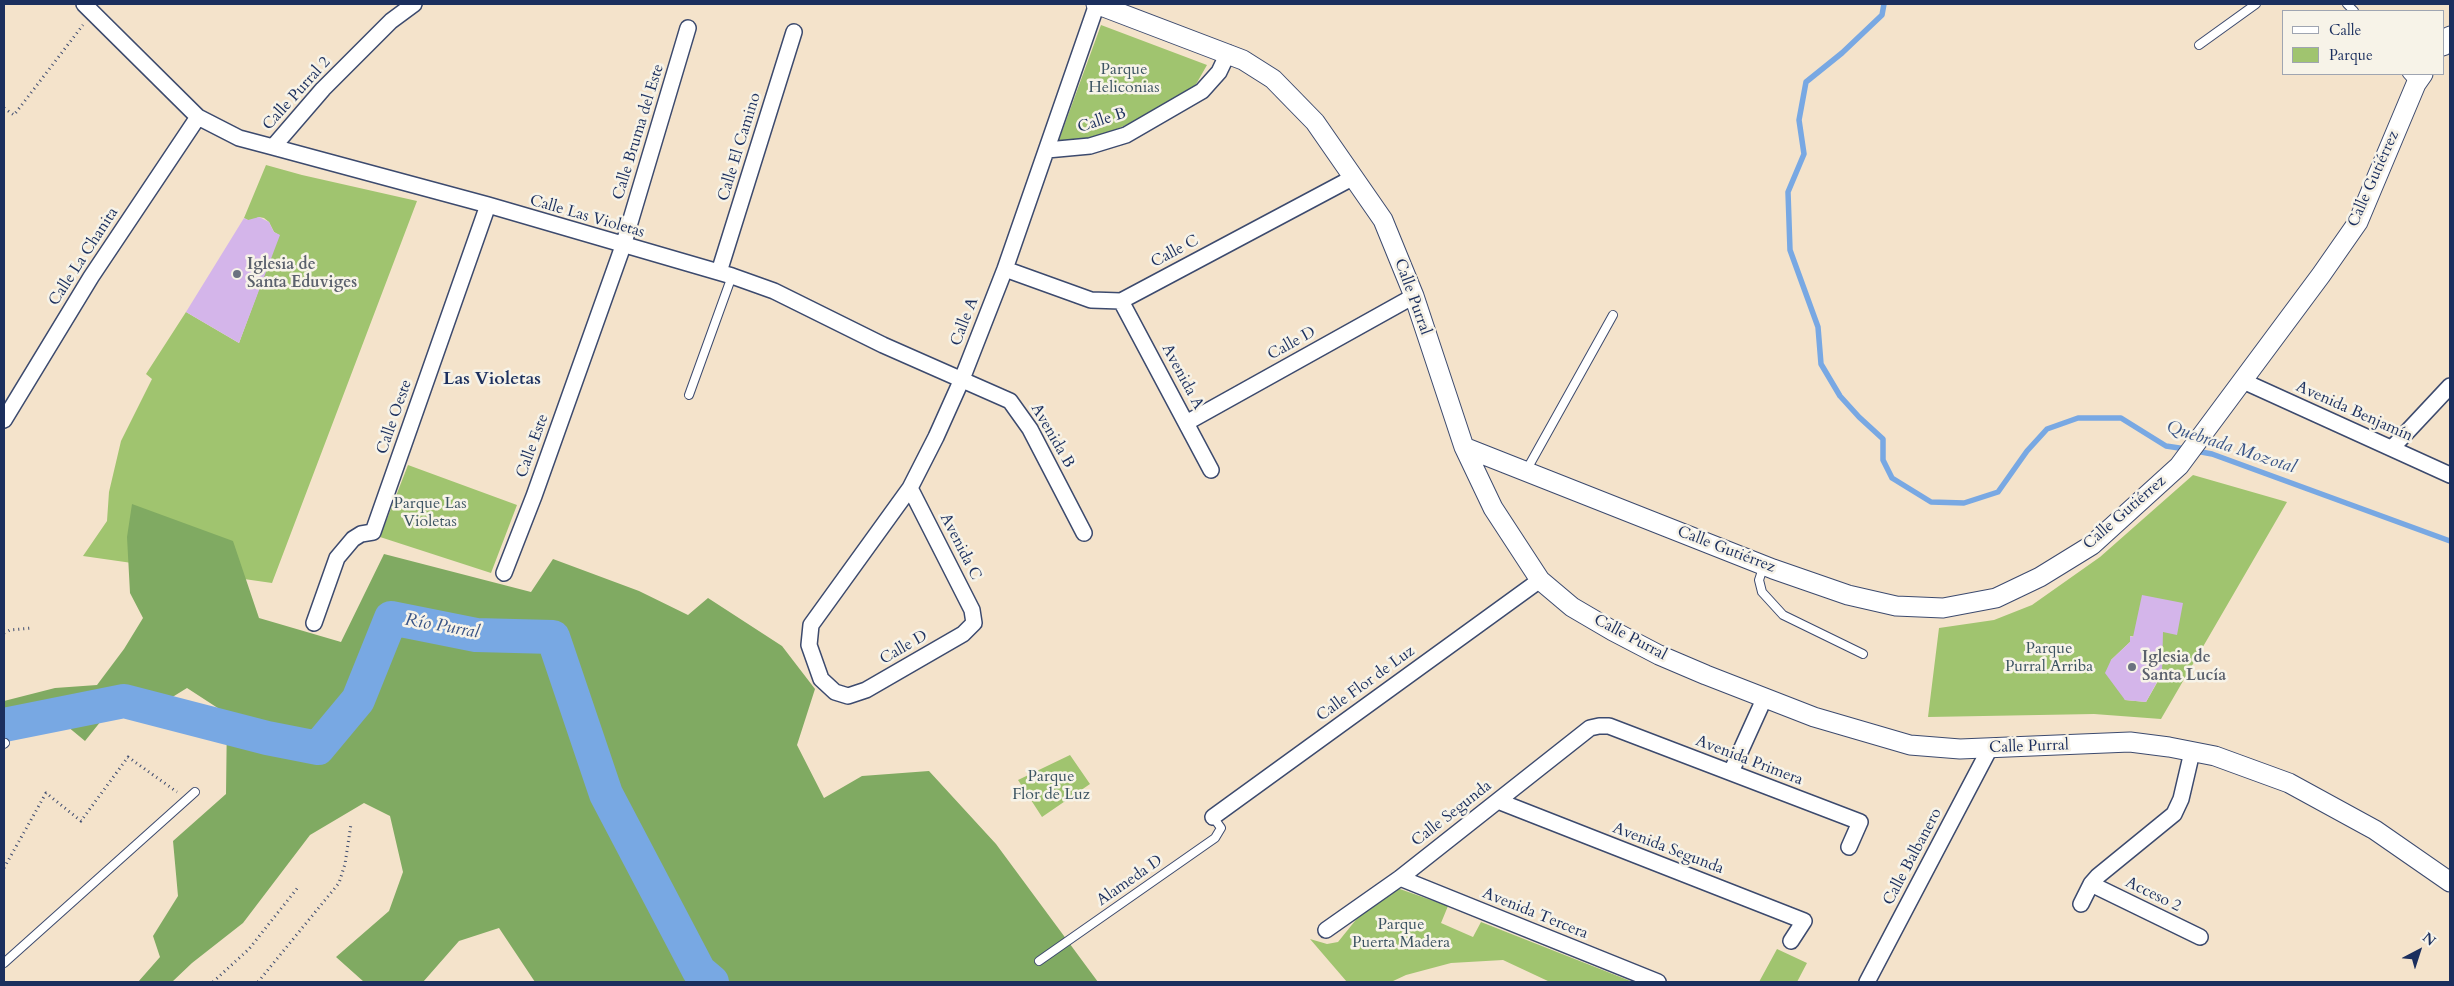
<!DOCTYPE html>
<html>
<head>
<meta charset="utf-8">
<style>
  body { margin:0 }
  #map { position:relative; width:2454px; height:986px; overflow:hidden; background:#f4e3cb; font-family:Cardo,serif }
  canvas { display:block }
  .frame { position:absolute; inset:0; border:5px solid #1b2f5e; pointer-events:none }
  .legend { position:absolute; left:2282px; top:10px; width:162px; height:65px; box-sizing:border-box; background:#f7f3e8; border:1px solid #9fa5b1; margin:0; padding:6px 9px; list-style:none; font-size:15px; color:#1b2f5e }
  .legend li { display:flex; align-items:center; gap:10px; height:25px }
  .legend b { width:25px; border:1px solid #9fa5b1 }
  .north { position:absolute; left:2394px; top:926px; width:50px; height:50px; -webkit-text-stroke:4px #f7f3e8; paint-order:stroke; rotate:40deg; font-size:14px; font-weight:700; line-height:20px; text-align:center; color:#1b2f5e }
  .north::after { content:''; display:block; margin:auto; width:18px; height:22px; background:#1b2f5e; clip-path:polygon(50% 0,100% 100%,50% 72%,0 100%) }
</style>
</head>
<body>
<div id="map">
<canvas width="2454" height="986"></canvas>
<div class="frame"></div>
<ul class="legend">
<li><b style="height:6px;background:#fff"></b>Calle</li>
<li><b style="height:14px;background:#a0c46f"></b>Parque</li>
</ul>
<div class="north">N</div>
</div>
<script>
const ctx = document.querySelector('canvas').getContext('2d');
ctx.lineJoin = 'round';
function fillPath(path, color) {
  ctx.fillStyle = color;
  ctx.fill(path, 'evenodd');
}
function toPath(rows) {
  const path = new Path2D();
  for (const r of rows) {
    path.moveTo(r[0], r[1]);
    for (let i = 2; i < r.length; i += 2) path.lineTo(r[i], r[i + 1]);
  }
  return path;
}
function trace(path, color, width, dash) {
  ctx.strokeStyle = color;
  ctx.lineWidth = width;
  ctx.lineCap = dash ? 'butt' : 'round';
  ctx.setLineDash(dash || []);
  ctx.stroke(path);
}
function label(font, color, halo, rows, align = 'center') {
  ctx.font = font + ' Cardo,serif';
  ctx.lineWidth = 5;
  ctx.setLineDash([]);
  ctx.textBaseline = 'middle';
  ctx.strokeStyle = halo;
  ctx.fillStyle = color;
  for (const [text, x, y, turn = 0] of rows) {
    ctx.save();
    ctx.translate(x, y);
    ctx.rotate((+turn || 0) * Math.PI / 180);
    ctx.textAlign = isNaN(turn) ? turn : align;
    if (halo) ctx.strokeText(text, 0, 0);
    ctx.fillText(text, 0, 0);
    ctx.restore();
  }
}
const green = toPath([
  [1101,25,1207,65,1195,86,1133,122,1089,141,1059,140],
  [266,165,302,175,417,201,272,583,83,556,107,521,109,492,121,441,152,379,146,374,186,312,239,343,279,235,274,232,269,222,264,218,259,217,250,221,244,218],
  [408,465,517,505,491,573,380,537],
  [2193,475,2287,502,2161,719,2094,714,1928,717,1939,628,1994,620,2032,605,2100,557],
  [2130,636,2162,640,2162,674,2146,702,2125,700,2111,660,2130,642],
  [1070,755,1090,784,1042,817,1018,780],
  [1397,888,1448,906,1441,923,1473,937,1481,922,1633,982,1550,982,1503,960,1451,963,1406,975,1391,982,1347,982,1310,939,1327,944,1338,942,1359,916],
  [1777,949,1807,963,1797,982,1759,982]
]);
const forest = toPath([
  [132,504,233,541,259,618,341,642,384,554,531,592,553,559,639,591,688,615,708,598,782,646,815,689,797,745,824,798,862,776,929,771,996,844,1098,982,535,982,499,928,459,941,423,982,364,982,336,957,389,911,403,872,390,816,364,803,310,835,243,923,192,963,172,982,138,982,160,957,153,936,178,896,173,841,226,794,227,714,187,688,166,701,113,706,85,741,44,707,4,726,4,701,55,688,97,685,124,649,143,618,130,593,127,537]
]);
const stream = toPath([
  [1884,4,1882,15,1842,53,1806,82,1799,120,1804,154,1788,192,1790,250,1818,327,1821,364,1840,396,1859,417,1883,439,1883,460,1892,478,1931,502,1964,503,1998,492,2027,451,2047,429,2078,418,2121,418,2166,446,2186,449],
  [2196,451,2212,454,2450,541]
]);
const river = toPath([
  [4,725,124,701,267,738,318,748,358,700,391,618,476,635,553,637,606,794,699,971,712,982]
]);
const building = toPath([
  [259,217,269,222,274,232,280,235,239,343,186,312,244,218,248,220],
  [2142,595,2183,603,2177,635,2163,632,2162,673,2146,702,2125,700,2105,673,2111,660,2130,642,2130,636,2133,637]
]);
const path = toPath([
  [4,108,14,115,83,25],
  [4,633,10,630,32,628],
  [4,868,46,793,81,821,128,757,177,792],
  [213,982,249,949,299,886],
  [258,982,339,883,345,864,351,824]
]);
const service = toPath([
  [2347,4,2354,11],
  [2199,45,2256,4],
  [2407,74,2416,84],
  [689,395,732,276],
  [1526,471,1613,315],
  [1764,565,1759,580,1762,592,1783,615,1863,654],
  [4,744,5,743],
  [1039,961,1215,838,1221,828,1213,817],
  [4,963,195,792]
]);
const minor = toPath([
  [84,4,198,117,239,138,273,147,323,89,391,21,414,4],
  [273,147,488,205,732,276,774,291,883,345,1010,401,1030,429,1084,533],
  [1047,150,1090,146,1126,135,1202,91,1219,72,1228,53],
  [1005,269,1091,300,1121,301,1354,177],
  [719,272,794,32],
  [1121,301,1211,470],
  [2243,381,2450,475],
  [4,420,91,277,198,117],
  [1186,423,1414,296],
  [2392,448,2450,386],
  [910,488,972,610,974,623,963,634,866,690,848,696,835,692,821,679,809,645,811,625,910,488,936,437,962,379,1005,269,1097,4],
  [504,573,534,496,623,246,688,28],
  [314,623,337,558,353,539,361,534,373,532,488,205],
  [1731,772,1765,697],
  [1498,801,1804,921,1791,941],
  [1213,817,1540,580],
  [1400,878,1658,982],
  [2091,884,2200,937],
  [2081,904,2091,884,2098,876,2174,814,2181,799,2192,752],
  [1326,930,1400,878,1590,728,1599,726,1609,726,1860,822,1849,847],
  [1867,982,1990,748]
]);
const tertiary = toPath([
  [1096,4,1243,60,1273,79,1315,122,1383,220,1414,296,1464,447,1493,508,1540,580,1572,607,1613,631,1659,655,1706,675,1814,717,1910,745,1960,749,2130,742,2169,747,2215,756,2289,783,2375,830,2450,882],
  [2443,46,2450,36],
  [1464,447,1773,569,1848,595,1896,606,1943,608,1996,598,2040,577,2092,545,2179,466,2321,275,2358,222,2416,84,2423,74]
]);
const markers = [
  [237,274,5,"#6b7280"],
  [2132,667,5,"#6b7280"]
];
const parkNames = [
  ["Parque",1124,70],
  ["Heliconias",1124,88],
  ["Parque Las",430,504],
  ["Violetas",430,522],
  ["Parque",2049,649],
  ["Purral Arriba",2049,667],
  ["Parque",1051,777],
  ["Flor de Luz",1051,795],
  ["Parque",1401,925],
  ["Puerta Madera",1401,943]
];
const streetNames = [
  ["Calle Purral 2",297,94,-48],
  ["Calle B",1102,121,-18],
  ["Calle Bruma del Este",639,132,-73],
  ["Calle El Camino",740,147,-73],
  ["Calle Gutiérrez",2374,179,-66],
  ["Calle Las Violetas",587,217,16],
  ["Calle C",1175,252,-28],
  ["Calle La Chanita",84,257,-57],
  ["Calle Purral",1412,297,70],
  ["Calle A",965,322,-69],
  ["Calle D",1292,344,-29],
  ["Avenida A",1182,377,62],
  ["Avenida Benjamín",2354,412,24],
  ["Calle Oeste",395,417,-71],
  ["Avenida B",1052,436,60],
  ["Calle Este",533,446,-70],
  ["Calle Gutiérrez",2125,513,-41],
  ["Avenida C",960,547,63],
  ["Calle Gutiérrez",1726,550,21],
  ["Calle Purral",1630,638,28],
  ["Calle D",904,648,-30],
  ["Calle Flor de Luz",1366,684,-36],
  ["Calle Purral",2029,747,-2],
  ["Avenida Primera",1749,761,21],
  ["Calle Segunda",1452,814,-38],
  ["Avenida Segunda",1668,849,21],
  ["Calle Balbanero",1913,857,-62],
  ["Alameda D",1130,881,-35],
  ["Acceso 2",2153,895,26],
  ["Avenida Tercera",1535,914,22]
];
const worshipNames = [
  ["Iglesia de",247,265],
  ["Santa Eduviges",247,283],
  ["Iglesia de",2142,658],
  ["Santa Lucía",2142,676]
];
const neighbourhoodNames = [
  ["Las Violetas",492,380]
];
const waterNames = [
  ["Quebrada Mozotal",2231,448,18],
  ["Río Purral",442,627,10]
];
fillPath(green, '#a0c46f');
fillPath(forest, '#80aa62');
trace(stream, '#78a8e3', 5.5);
trace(river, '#78a8e3', 34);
fillPath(building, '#d4b5ea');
trace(service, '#3c4a6e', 10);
trace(minor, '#3c4a6e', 18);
trace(tertiary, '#3c4a6e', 21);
trace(path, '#3c4a6e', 3, [1, 4]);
trace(service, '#fff', 8);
trace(minor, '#fff', 15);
trace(tertiary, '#fff', 19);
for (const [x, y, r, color] of markers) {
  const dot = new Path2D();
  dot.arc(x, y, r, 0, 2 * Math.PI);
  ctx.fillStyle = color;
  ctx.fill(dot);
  trace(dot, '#f7f3e8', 2);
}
label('16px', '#3c5462', '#f7f3e8', parkNames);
label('16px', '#1b2f5e', '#f7f3e8', streetNames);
label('bold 16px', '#5b616d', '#f7f3e8', worshipNames, 'left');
label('bold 18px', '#1b2f5e', '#f7f3e8', neighbourhoodNames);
label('italic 18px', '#375386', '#f7f3e8', waterNames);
</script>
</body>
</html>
